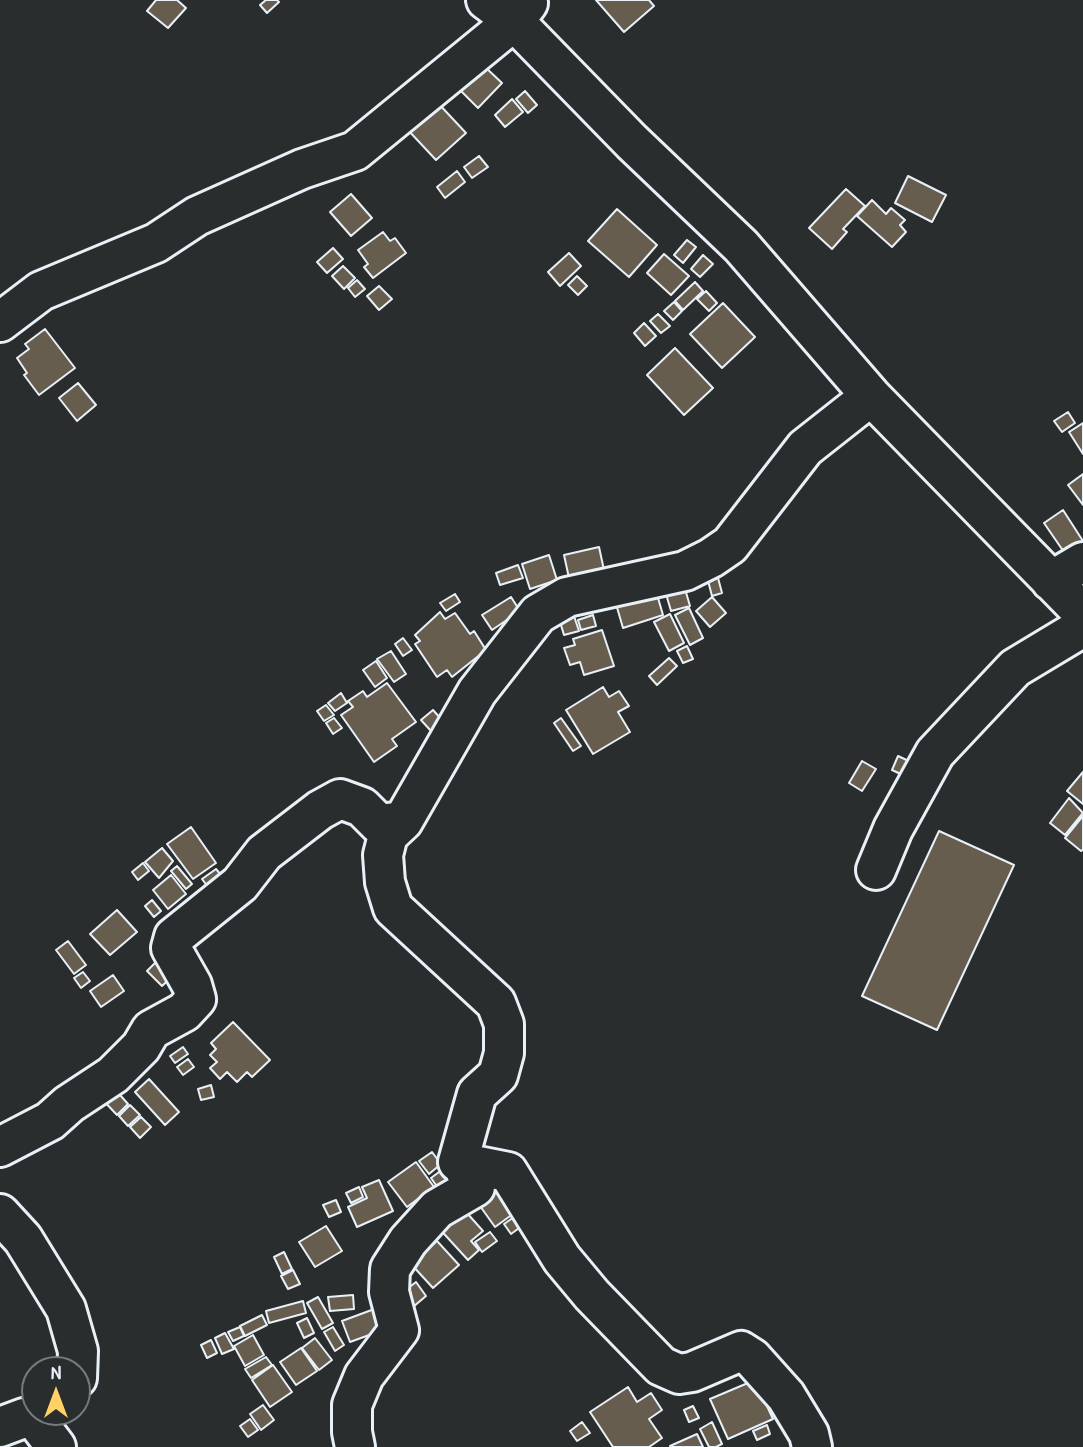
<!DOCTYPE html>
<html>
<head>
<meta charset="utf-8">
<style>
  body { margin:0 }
  #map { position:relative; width:1083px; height:1447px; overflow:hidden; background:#2a2d2e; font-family:"Patrick Hand",sans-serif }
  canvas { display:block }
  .north { position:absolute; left:21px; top:1356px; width:70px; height:70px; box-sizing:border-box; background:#2a2d2e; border:2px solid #767b7f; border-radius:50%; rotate:0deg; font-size:19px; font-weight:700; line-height:28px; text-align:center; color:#e8f1f8 }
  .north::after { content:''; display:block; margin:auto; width:24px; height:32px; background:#ffd166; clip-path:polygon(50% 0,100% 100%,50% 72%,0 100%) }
</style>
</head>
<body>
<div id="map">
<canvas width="1083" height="1447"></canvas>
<div class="north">N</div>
</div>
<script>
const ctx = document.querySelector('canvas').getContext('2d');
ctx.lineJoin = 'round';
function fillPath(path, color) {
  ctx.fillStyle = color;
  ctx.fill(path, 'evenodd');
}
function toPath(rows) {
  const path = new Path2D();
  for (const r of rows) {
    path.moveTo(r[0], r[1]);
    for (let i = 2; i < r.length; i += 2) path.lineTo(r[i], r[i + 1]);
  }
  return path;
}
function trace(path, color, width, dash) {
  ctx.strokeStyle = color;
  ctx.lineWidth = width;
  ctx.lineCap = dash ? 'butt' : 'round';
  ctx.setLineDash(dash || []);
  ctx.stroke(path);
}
const building = toPath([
  [156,0,177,0,186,8,168,28,147,11,156,0],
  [266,0,277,0,279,2,267,13,260,5,266,0],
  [596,0,649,0,654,6,624,32,596,0],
  [483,65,502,83,478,108,459,89,483,65],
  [525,91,537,105,528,113,516,99,525,91],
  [512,99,523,112,505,127,495,115,512,99],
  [437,102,466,133,436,160,407,129,437,102],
  [479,156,488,167,472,178,464,167,479,156],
  [457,171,465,182,445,198,437,187,457,171],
  [908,176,946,195,932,222,895,203,908,176],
  [846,189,865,206,843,229,847,232,832,249,809,228,846,189],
  [351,194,372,218,351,236,330,212,351,194],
  [872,200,886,214,891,208,905,220,900,225,906,232,892,247,857,216,872,200],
  [617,209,657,245,629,277,588,241,617,209],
  [383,232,390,241,395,238,406,253,373,278,364,267,368,264,358,250,383,232],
  [687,240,696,247,683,263,674,255,687,240],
  [333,248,343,259,327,273,317,262,333,248],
  [569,253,581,266,560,286,548,272,569,253],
  [664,254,689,276,671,295,647,273,664,254],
  [703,255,713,264,700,277,691,269,703,255],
  [343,266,355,278,344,289,332,276,343,266],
  [577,276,587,286,578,295,568,285,577,276],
  [357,280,365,289,355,297,348,288,357,280],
  [695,282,703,291,683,310,675,301,695,282],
  [379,286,392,299,379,310,367,296,379,286],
  [706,291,717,303,709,311,697,299,706,291],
  [674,302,682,311,673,320,664,311,674,302],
  [723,303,755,337,722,368,690,334,723,303],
  [658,314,670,326,661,333,650,321,658,314],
  [644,323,656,336,645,346,634,333,644,323],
  [45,329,75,368,39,395,24,375,27,373,17,358,29,349,25,344,45,329],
  [675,348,713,388,684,415,647,375,675,348],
  [78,383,96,405,77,421,59,398,78,383],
  [1068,412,1075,423,1062,432,1054,421,1068,412],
  [1083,423,1083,454,1069,432,1083,423],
  [1083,474,1083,505,1068,485,1083,474],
  [1063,510,1083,541,1083,544,1066,555,1044,523,1063,510],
  [599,547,604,570,569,578,564,555,599,547],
  [549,555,557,580,530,589,522,564,549,555],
  [518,565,523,578,500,585,496,573,518,565],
  [717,574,722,593,712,596,707,577,717,574],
  [683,582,690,606,671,611,664,587,683,582],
  [656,591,663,615,623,628,616,604,656,591],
  [455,594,460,602,446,611,440,603,455,594],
  [511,597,520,611,492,630,482,615,511,597],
  [712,597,726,613,710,627,696,611,712,597],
  [571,607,579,631,564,635,557,612,571,607],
  [689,608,703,638,690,645,675,615,689,608],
  [440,612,445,619,455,613,470,634,474,631,486,650,452,677,447,670,437,677,415,644,420,641,415,635,440,612],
  [670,614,684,643,669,651,654,622,670,614],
  [593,615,596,626,581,630,578,620,593,615],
  [602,630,614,666,584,675,580,662,570,665,564,648,575,645,573,639,602,630],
  [403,638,412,650,403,656,395,644,403,638],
  [687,646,693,659,683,663,677,651,687,646],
  [391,651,406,674,394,682,377,659,391,651],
  [669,658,677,666,657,685,649,676,669,658],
  [376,661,387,678,375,687,363,670,376,661],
  [387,683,416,722,392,739,397,746,374,762,341,715,353,707,348,701,363,691,367,697,387,683],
  [603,687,609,697,619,691,629,706,618,712,630,732,593,754,566,710,603,687],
  [341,693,347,703,335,711,328,703,341,693],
  [326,705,334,715,324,721,317,711,326,705],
  [433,710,442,720,431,731,421,720,433,710],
  [334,718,342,728,333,734,326,723,334,718],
  [561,718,581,746,573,751,554,723,561,718],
  [898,756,913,763,907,777,892,770,898,756],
  [862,761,876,769,862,791,849,783,862,761],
  [1083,772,1083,804,1067,791,1083,772],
  [1069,798,1083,813,1065,835,1050,823,1069,798],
  [1083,816,1083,850,1081,851,1065,838,1083,816],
  [191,827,216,863,193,879,167,844,191,827],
  [939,831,1014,865,937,1030,862,996,939,831],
  [162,848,173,861,159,878,145,862,162,848],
  [143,863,149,871,138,880,132,872,143,863],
  [177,866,192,884,186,889,171,871,177,866],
  [216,869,221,875,208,887,202,879,216,869],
  [171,875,186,894,168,909,153,890,171,875],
  [152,900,161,911,154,917,145,906,152,900],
  [117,910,137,932,110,955,90,934,117,910],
  [68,941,86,965,74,974,56,950,68,941],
  [161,957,176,973,162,986,147,971,161,957],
  [83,972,90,981,81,988,74,978,83,972],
  [113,975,124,991,101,1007,90,991,113,975],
  [233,1022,270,1060,252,1077,247,1072,237,1082,227,1072,220,1079,210,1068,217,1062,210,1055,216,1049,211,1043,233,1022],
  [183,1047,188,1054,175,1063,170,1056,183,1047],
  [188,1059,194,1067,183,1075,177,1067,188,1059],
  [149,1079,179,1112,165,1125,135,1092,149,1079],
  [211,1085,214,1097,201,1100,198,1089,211,1085],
  [113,1087,128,1104,117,1115,101,1098,113,1087],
  [130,1105,140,1115,128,1126,119,1116,130,1105],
  [141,1117,151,1127,140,1138,130,1127,141,1117],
  [432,1152,441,1164,429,1174,419,1161,432,1152],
  [416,1162,434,1187,407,1207,388,1182,416,1162],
  [443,1169,451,1179,438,1188,431,1178,443,1169],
  [504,1178,524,1206,495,1227,475,1199,504,1178],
  [379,1180,393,1211,357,1227,348,1207,367,1198,362,1187,379,1180],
  [359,1187,363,1197,351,1203,346,1193,359,1187],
  [336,1200,341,1212,329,1217,323,1205,336,1200],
  [458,1203,483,1231,471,1241,479,1250,468,1260,435,1224,458,1203],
  [527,1208,534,1217,511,1234,504,1224,527,1208],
  [326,1226,342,1251,315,1267,299,1242,326,1226],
  [490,1232,497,1241,482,1252,475,1242,490,1232],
  [437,1241,459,1265,433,1288,411,1264,437,1241],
  [284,1252,292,1269,282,1274,274,1257,284,1252],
  [293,1270,300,1284,288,1289,281,1276,293,1270],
  [416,1282,426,1296,413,1307,402,1293,416,1282],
  [353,1295,354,1309,330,1311,328,1297,353,1295],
  [318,1297,333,1323,322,1329,307,1303,318,1297],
  [303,1301,306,1313,269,1323,266,1311,303,1301],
  [385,1305,394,1326,350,1342,342,1321,385,1305],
  [262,1315,267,1325,245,1336,240,1326,262,1315],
  [307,1318,314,1333,304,1338,297,1323,307,1318],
  [240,1327,244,1336,233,1341,228,1332,240,1327],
  [333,1327,344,1345,335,1351,324,1332,333,1327],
  [225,1333,234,1349,222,1354,215,1338,225,1333],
  [253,1335,264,1355,245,1366,234,1346,253,1335],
  [315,1338,332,1360,319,1370,302,1348,315,1338],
  [211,1340,217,1353,207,1358,201,1345,211,1340],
  [301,1348,317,1371,296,1385,280,1362,301,1348],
  [266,1357,272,1365,251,1378,245,1369,266,1357],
  [273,1365,292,1392,270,1407,252,1380,273,1365],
  [755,1380,773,1419,728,1439,710,1399,755,1380],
  [628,1387,637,1402,651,1393,662,1410,649,1419,662,1438,649,1447,613,1447,590,1412,628,1387],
  [263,1405,274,1420,261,1430,250,1414,263,1405],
  [693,1406,699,1418,689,1422,684,1410,693,1406],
  [250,1419,258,1430,248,1437,240,1426,250,1419],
  [582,1422,590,1433,577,1441,570,1431,582,1422],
  [712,1422,722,1444,716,1447,709,1447,700,1429,712,1422],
  [767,1425,770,1434,757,1440,753,1431,767,1425],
  [697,1434,703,1447,671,1447,670,1446,697,1434]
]);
const minor = toPath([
  [486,0,514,21,632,142,741,246,871,396,1083,613],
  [0,322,41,291,156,243,197,216,302,169,355,151,514,21,528,3],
  [1051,581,1083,562],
  [876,870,893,829,935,753,1015,668,1083,627],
  [0,1147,50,1121,69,1104,113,1075,141,1047,151,1030,184,1012,196,999,192,985,171,948,174,937,240,884,264,853,320,810,340,799,362,807,379,824,403,821],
  [0,1214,23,1239,66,1309,78,1351,77,1378],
  [0,1427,24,1418,34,1418,56,1447],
  [355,1447,352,1432,352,1405,364,1376,399,1330,389,1292,390,1269,408,1241,437,1209,475,1187,466,1173,470,1167],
  [812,1447,809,1434,786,1396,752,1358,741,1351,692,1372,679,1374,661,1366,592,1295,562,1259,508,1172,458,1162,477,1094,498,1075,504,1053,504,1024,496,1003,393,908,385,882,383,855,388,835,403,821,477,692,538,614,567,597,685,571,711,558,730,545,805,448,871,396]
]);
fillPath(building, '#675d4f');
trace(building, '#e8f1f8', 2);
trace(minor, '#e8f1f8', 44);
trace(minor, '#2a2d2e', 38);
</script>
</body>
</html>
